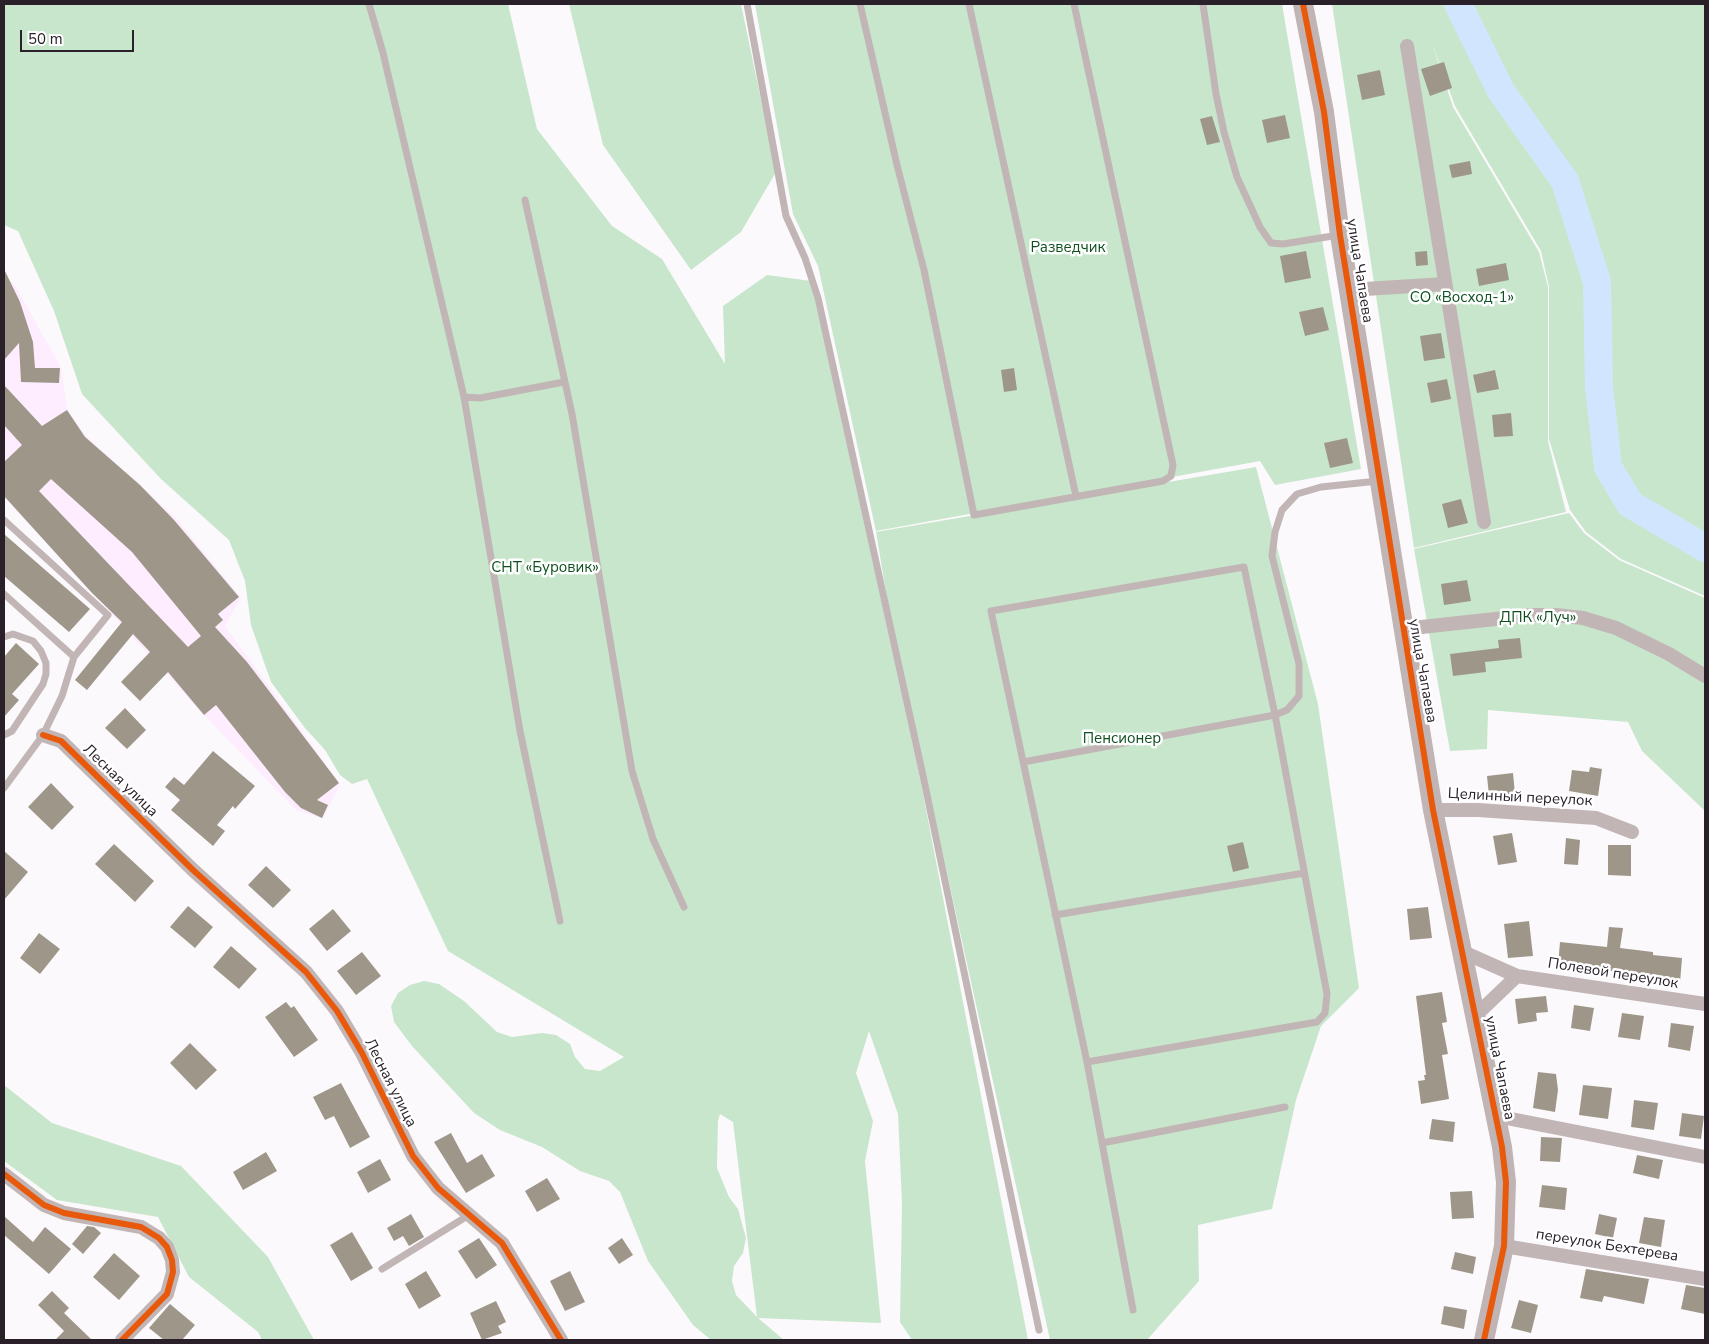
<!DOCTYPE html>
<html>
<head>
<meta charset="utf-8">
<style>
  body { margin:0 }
  #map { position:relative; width:1709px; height:1344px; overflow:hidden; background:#fcf9fc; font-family:"Nunito Sans",sans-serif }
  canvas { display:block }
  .frame { position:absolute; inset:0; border:5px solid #2a202a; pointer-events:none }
  .scale { position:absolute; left:20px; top:30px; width:114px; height:22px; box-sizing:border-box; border:2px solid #2a202a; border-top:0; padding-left:6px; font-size:15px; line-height:18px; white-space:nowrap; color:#2a202a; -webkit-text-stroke:4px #fff; paint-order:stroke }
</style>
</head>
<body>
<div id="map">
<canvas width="1709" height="1344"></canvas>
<div class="frame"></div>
<div class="scale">50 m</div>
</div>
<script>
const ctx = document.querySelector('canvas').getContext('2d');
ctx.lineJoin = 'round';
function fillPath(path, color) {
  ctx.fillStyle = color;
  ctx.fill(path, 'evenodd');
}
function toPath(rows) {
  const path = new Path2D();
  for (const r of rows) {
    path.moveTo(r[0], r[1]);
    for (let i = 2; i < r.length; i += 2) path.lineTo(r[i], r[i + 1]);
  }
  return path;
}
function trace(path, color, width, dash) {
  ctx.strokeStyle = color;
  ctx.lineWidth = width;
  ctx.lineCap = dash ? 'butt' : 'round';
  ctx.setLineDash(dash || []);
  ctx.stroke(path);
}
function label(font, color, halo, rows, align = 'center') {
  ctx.font = font + ' "Nunito Sans",sans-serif';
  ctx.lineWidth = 5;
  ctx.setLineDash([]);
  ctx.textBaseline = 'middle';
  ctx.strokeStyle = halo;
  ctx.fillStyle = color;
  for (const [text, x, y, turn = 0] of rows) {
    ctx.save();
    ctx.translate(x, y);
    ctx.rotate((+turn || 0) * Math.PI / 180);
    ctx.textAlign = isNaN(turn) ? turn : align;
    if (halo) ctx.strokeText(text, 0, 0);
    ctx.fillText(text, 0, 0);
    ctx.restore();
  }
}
const built = toPath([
  [4,275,14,284,61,367,67,409,85,435,176,518,241,598,225,626,340,784,323,819,296,810,204,715,4,497]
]);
const green = toPath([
  [4,4,508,4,537,129,612,226,662,259,725,364,723,306,767,275,811,281,919,773,1028,1340,912,1340,900,1322,902,1204,898,1114,869,1031,856,1073,873,1121,865,1161,881,1323,758,1318,784,1340,711,1340,693,1325,648,1261,620,1192,609,1181,580,1171,542,1147,500,1130,474,1113,412,1046,394,1022,391,1006,398,993,410,985,424,981,439,984,464,1001,497,1032,512,1037,542,1033,556,1035,570,1044,575,1057,585,1069,600,1071,624,1057,448,951,367,779,352,784,340,775,325,750,305,728,271,682,251,625,245,581,229,540,161,479,82,394,54,311,18,231,4,225],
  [720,1114,733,1122,757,1317,736,1295,732,1281,734,1266,743,1253,746,1238,738,1209,729,1197,717,1168,718,1121],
  [569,4,741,4,776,172,741,232,691,270,603,145],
  [755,4,1282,4,1361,469,1275,485,1260,461,876,531,818,266,793,214],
  [1332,4,1705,4,1705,596,1621,559,1586,532,1570,510,1549,439,1549,287,1541,251,1455,106,1432,43,1453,107,1539,252,1548,287,1548,441,1566,512,1414,548],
  [1256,467,1318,704,1359,988,1321,1026,1296,1100,1272,1209,1198,1225,1199,1281,1147,1340,1050,1340,889,610,876,532],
  [1569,513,1584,533,1619,560,1705,598,1705,811,1642,751,1628,722,1488,710,1487,749,1450,751,1414,549],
  [4,1085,52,1123,181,1166,268,1257,314,1340,262,1340,258,1332,189,1277,158,1217,57,1200,4,1161]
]);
const river = toPath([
  [1458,4,1501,91,1565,181,1597,282,1599,387,1608,467,1630,504,1705,548]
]);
const building = toPath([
  [1444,62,1452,88,1430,96,1421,69],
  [1380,70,1385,95,1362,100,1357,75],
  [1285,115,1290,138,1267,143,1262,120],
  [1212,116,1220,142,1207,145,1200,119],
  [1470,161,1472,174,1452,178,1449,165],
  [1306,251,1311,278,1285,283,1280,256],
  [1427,251,1428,265,1416,266,1415,252],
  [1506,263,1509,280,1479,286,1476,269],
  [4,269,20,302,33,342,35,368,60,368,59,383,21,382,19,343,4,360],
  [1323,307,1329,330,1305,336,1299,312],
  [1441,333,1445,358,1424,361,1420,336],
  [1014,368,1017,390,1004,392,1001,370],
  [1495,370,1499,389,1477,393,1473,375],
  [1447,379,1451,399,1431,403,1427,383],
  [4,385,42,426,67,410,85,437,140,485,174,520,239,597,218,614,223,620,215,627,247,662,339,783,317,800,328,805,322,818,301,808,285,792,216,705,204,715,168,672,140,701,121,682,150,652,133,634,87,690,75,680,122,622,92,593,4,496,4,462,22,445,4,425],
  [51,479,132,552,201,636,188,647,39,491],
  [1511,413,1513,436,1494,437,1492,415],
  [1347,438,1353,463,1330,468,1324,443],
  [1461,499,1468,523,1448,528,1442,504],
  [4,534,90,609,69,632,4,576],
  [1467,580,1471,601,1444,605,1441,584],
  [1520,638,1522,658,1485,662,1486,672,1453,676,1450,654,1499,648,1498,640],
  [16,643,39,664,12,694,19,700,4,717,4,657],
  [125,708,146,730,127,749,105,728],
  [213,751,255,786,235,809,233,806,217,825,225,831,213,846,171,810,180,800,165,787,174,777,184,785],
  [1590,767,1602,769,1598,796,1569,791,1572,770,1589,772],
  [1513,773,1515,794,1489,796,1487,776],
  [51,783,74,807,52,830,28,807],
  [1512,833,1517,862,1498,865,1493,836],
  [1566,838,1580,840,1578,865,1564,864],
  [1243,842,1249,868,1233,872,1227,846],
  [114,844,154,881,135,902,95,864],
  [1608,845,1631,845,1631,876,1608,875],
  [4,851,28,872,4,900],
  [266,866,291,890,273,908,248,885],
  [188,906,213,927,195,948,170,927],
  [1428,907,1432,938,1410,940,1407,909],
  [333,909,351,931,327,951,309,929],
  [1529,921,1533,956,1508,958,1504,924],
  [1609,927,1623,928,1620,948,1653,952,1653,955,1682,958,1680,983,1664,981,1664,977,1558,965,1560,942,1607,947],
  [39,933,60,949,40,974,20,958],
  [231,946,257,969,239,989,213,967],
  [362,952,381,976,356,995,337,971],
  [1442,992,1447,1022,1442,1023,1448,1054,1442,1055,1449,1099,1421,1104,1418,1081,1425,1080,1424,1075,1426,1075,1416,996],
  [1546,996,1548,1012,1536,1013,1537,1021,1518,1024,1515,999],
  [286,1002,291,1008,294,1006,318,1040,294,1057,265,1017],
  [1574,1005,1594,1008,1590,1031,1571,1028],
  [1622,1013,1644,1016,1640,1040,1618,1037],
  [1671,1023,1694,1026,1690,1051,1668,1047],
  [190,1043,217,1070,196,1090,170,1063],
  [1538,1072,1556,1074,1558,1090,1555,1112,1533,1108],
  [341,1083,370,1137,350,1148,334,1116,325,1120,313,1097],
  [1583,1085,1612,1088,1608,1119,1579,1115],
  [1634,1100,1658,1103,1654,1130,1631,1127],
  [1682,1113,1704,1116,1701,1139,1679,1136],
  [1432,1119,1455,1122,1453,1142,1429,1139],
  [451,1133,467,1163,482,1154,495,1176,466,1193,434,1142],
  [1541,1137,1562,1138,1560,1162,1540,1161],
  [266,1152,277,1171,243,1190,233,1172],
  [1637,1155,1663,1160,1659,1179,1633,1173],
  [380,1159,391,1180,368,1193,357,1172],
  [547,1178,560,1199,537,1212,525,1191],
  [1542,1185,1567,1188,1565,1210,1539,1207],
  [1472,1191,1474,1218,1452,1219,1450,1192],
  [411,1214,424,1237,409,1246,403,1236,394,1241,387,1228],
  [1599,1214,1617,1218,1613,1238,1595,1234],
  [4,1216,33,1242,45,1227,71,1249,49,1274,4,1235],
  [1644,1217,1665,1220,1661,1247,1639,1243],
  [87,1226,94,1227,101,1233,83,1254,72,1244],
  [352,1232,373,1268,351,1281,330,1245],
  [479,1238,497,1265,476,1279,458,1251],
  [622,1238,633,1255,619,1264,608,1248],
  [1455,1252,1476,1257,1473,1274,1451,1269],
  [114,1253,140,1276,119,1300,93,1277],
  [1586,1269,1649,1279,1644,1304,1604,1296,1602,1302,1580,1298],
  [426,1271,441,1296,419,1309,405,1284],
  [570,1271,585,1302,565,1311,550,1281],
  [1686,1285,1705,1288,1705,1314,1681,1309],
  [52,1291,69,1308,64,1313,92,1340,55,1340,64,1331,38,1305],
  [1519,1300,1538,1305,1531,1333,1511,1328],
  [496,1301,506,1322,498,1326,502,1333,482,1340,470,1313],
  [170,1304,195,1325,182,1340,164,1340,149,1328],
  [1444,1306,1467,1310,1464,1329,1441,1324]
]);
const lane = toPath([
  [369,4,383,53,464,397,520,731,560,921],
  [747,4,786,216,805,258,818,298,922,771,1039,1330],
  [860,4,897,165,924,270,974,515,1163,481,1171,476,1173,465,1074,4],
  [969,4,1076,496],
  [1203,4,1216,94,1224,132,1237,177,1260,227,1271,243,1283,244,1339,235],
  [525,200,572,414,632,771,653,839,684,907],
  [464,397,480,398,564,382],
  [4,520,108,615,74,657,62,696,43,735,4,788],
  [4,594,74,657],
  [4,637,13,634,33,641,41,651,46,663,46,674,43,684,12,731,4,735],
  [1023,762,1275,715,1287,710,1299,696,1299,664,1272,556,1275,532,1282,510,1297,494,1321,487,1378,481],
  [1055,915,1304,873],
  [1087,1062,1317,1022,1325,1013,1327,994,1275,715,1244,567,991,611,1087,1062,1133,1310],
  [1102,1143,1285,1107],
  [382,1269,469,1215]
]);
const street = toPath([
  [1407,46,1484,522],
  [1349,290,1445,284],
  [1403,629,1532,615,1556,615,1583,618,1616,628,1669,654,1705,676],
  [43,735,61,741,193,870,306,972,337,1011,362,1053,413,1156,438,1188,502,1243,561,1340],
  [1433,810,1478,810,1596,818,1632,832],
  [1463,952,1517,976,1705,1004],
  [1475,1016,1517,976],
  [1496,1116,1705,1157],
  [4,1174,44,1205,64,1213,141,1227,159,1238,167,1247,172,1260,173,1272,167,1294,122,1340],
  [1504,1246,1705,1279]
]);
const secondary = toPath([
  [1303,4,1324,112,1340,235,1433,810,1502,1147,1506,1182,1504,1246,1484,1340]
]);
const cycleway = toPath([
  [1303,4,1324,112,1340,235,1433,810,1502,1147,1506,1182,1504,1246,1484,1340],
  [43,735,61,741,193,870,306,972,337,1011,362,1053,413,1156,438,1188,502,1243,561,1340],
  [4,1174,44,1205,64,1213,141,1227,159,1238,167,1247,172,1260,173,1272,167,1294,122,1340]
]);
const parkNames = [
  ["Разведчик",1068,248],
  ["СО «Восход-1»",1462,298],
  ["СНТ «Буровик»",545,568],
  ["ДПК «Луч»",1538,618],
  ["Пенсионер",1122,739]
];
const streetNames = [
  ["улица Чапаева",1359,271,81],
  ["улица Чапаева",1422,671,80],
  ["Лесная улица",120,781,44],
  ["Целинный переулок",1520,798,3],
  ["Полевой переулок",1613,974,9],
  ["улица Чапаева",1499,1068,79],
  ["Лесная улица",390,1083,63],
  ["переулок Бехтерева",1607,1246,9]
];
fillPath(built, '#fdedfe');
fillPath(green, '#c8e6cc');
trace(river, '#d1e6fe', 28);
fillPath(building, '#9f968a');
trace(lane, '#c1b6b5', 7);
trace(street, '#c1b6b5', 14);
trace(secondary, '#c0b4b5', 20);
trace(cycleway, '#e8590c', 6);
label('15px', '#0f4f20', '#fff', parkNames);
label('15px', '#2a202a', '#fff', streetNames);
</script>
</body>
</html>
